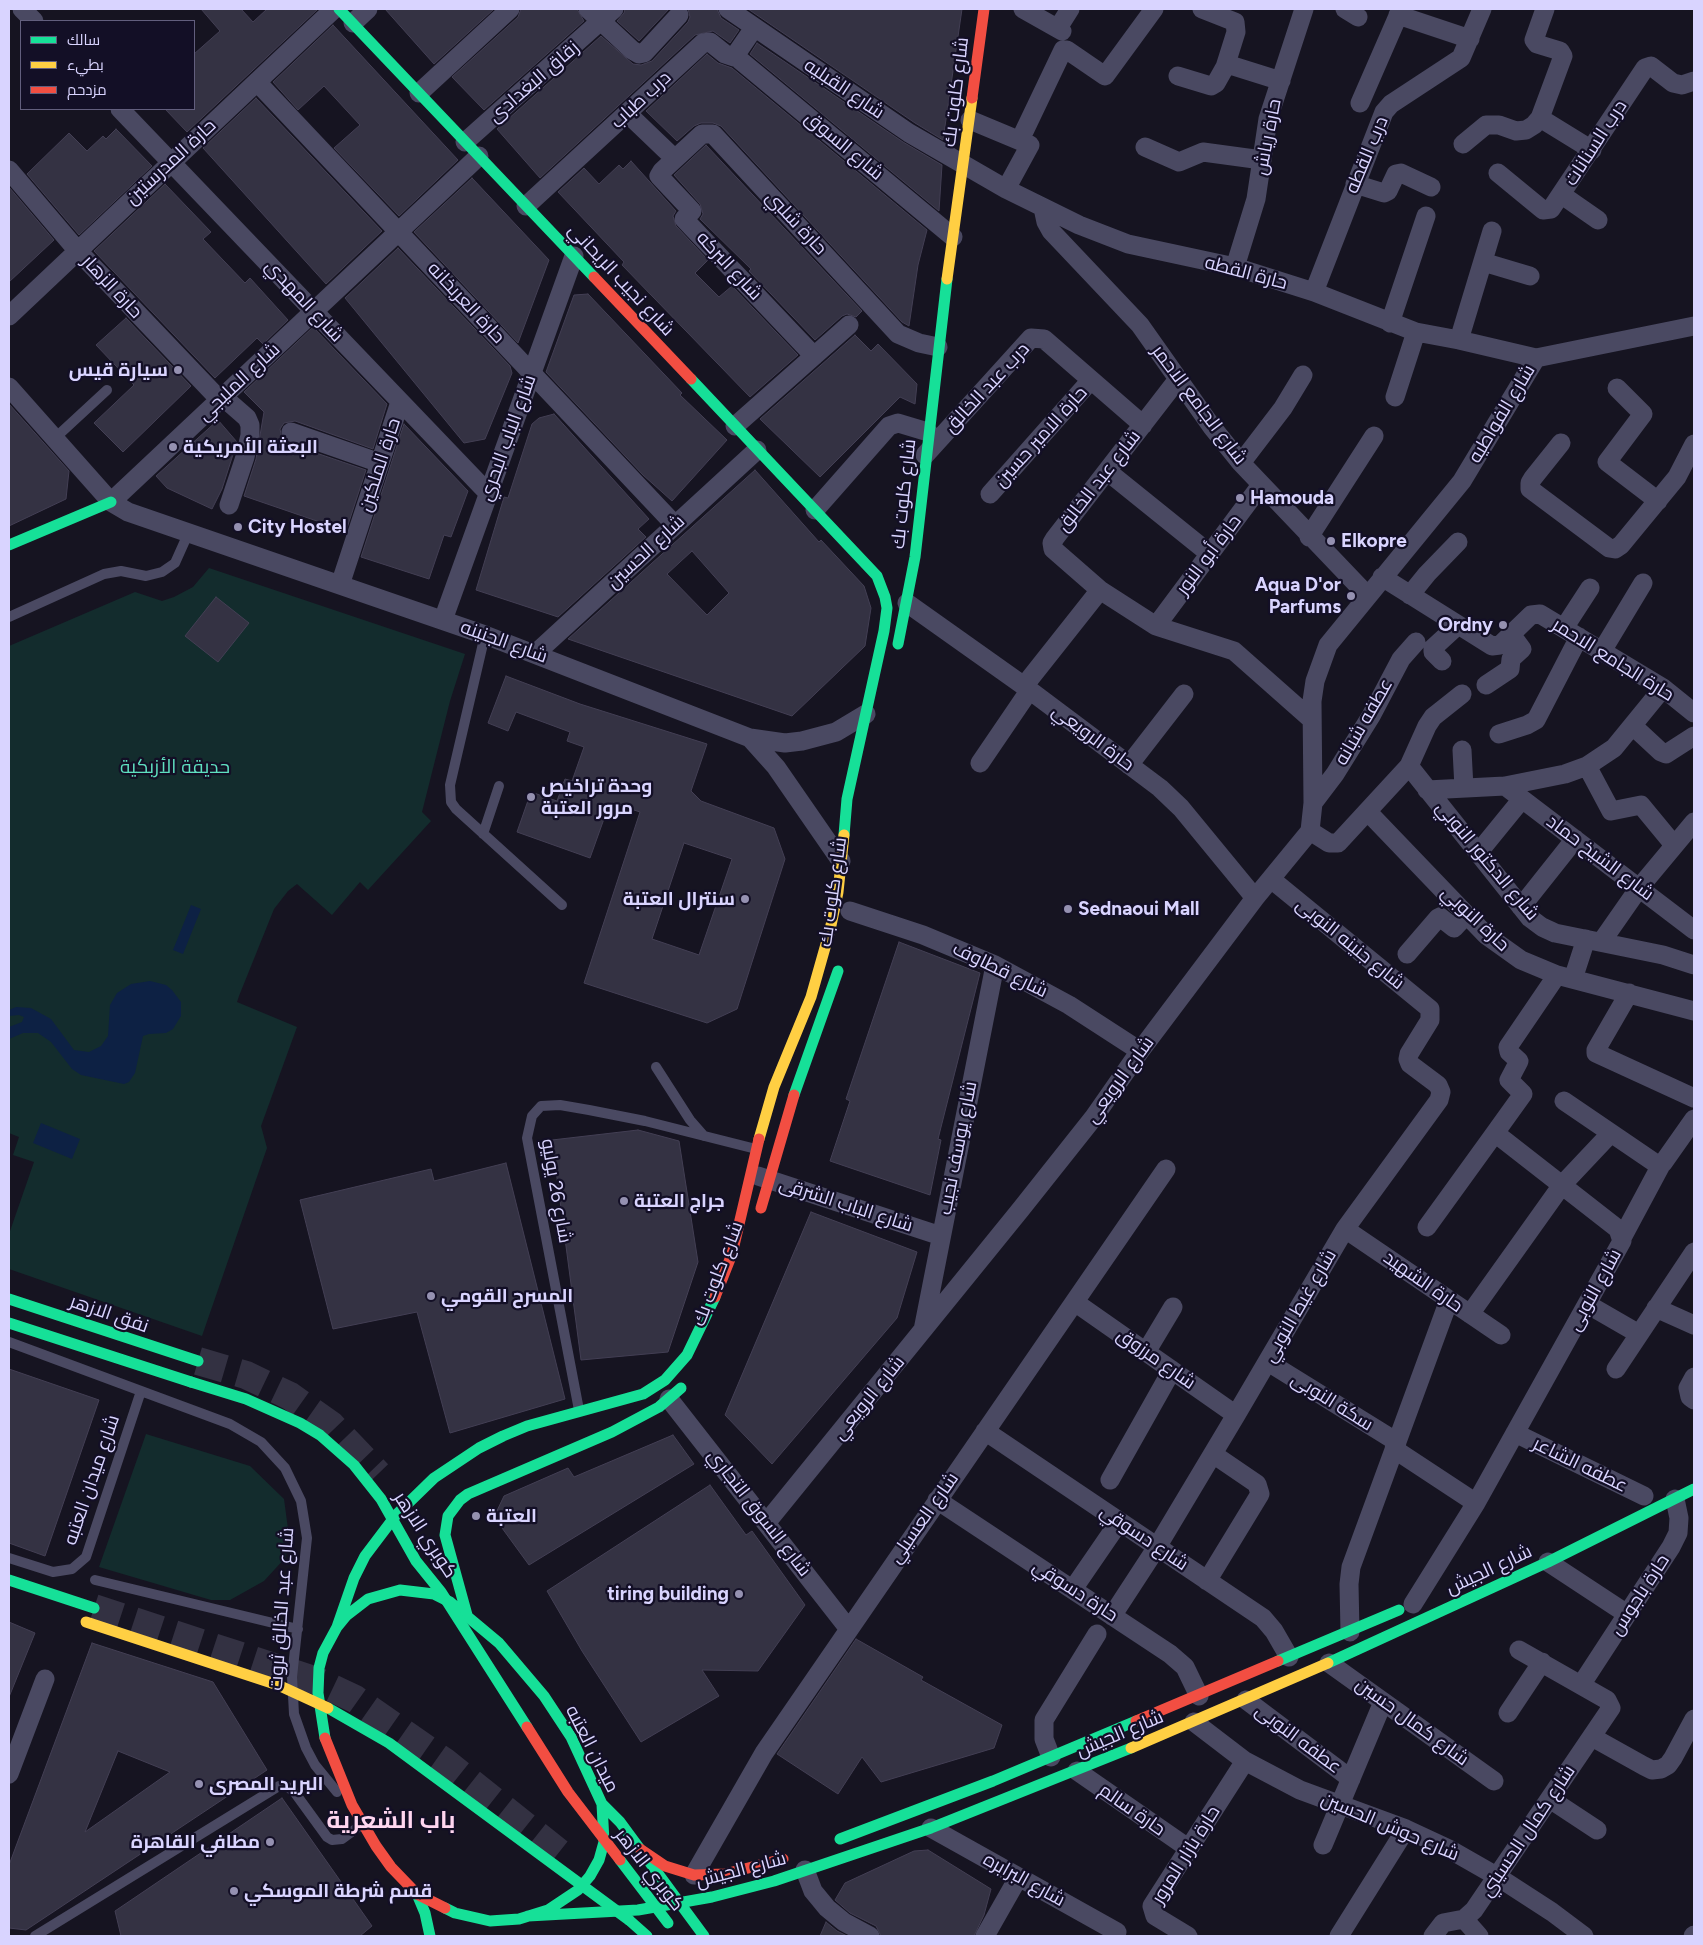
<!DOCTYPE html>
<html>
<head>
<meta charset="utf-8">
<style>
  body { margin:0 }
  #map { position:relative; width:1703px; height:1945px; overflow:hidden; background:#161421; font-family:Figtree,Cairo,sans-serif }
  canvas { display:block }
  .frame { position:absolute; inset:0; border:10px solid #d9d4ff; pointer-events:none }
  .legend { position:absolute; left:20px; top:20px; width:175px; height:90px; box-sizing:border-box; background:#130f26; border:1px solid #625e7d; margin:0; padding:6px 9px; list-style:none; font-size:15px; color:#d9d4ff }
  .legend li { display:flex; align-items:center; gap:10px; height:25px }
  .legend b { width:25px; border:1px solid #625e7d }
</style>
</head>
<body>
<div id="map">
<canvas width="1703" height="1945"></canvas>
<div class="frame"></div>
<ul class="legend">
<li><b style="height:6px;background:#16e098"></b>سالك</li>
<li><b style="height:6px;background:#ffcf43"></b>بطيء</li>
<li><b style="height:6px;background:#f24e42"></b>مزدحم</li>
</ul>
</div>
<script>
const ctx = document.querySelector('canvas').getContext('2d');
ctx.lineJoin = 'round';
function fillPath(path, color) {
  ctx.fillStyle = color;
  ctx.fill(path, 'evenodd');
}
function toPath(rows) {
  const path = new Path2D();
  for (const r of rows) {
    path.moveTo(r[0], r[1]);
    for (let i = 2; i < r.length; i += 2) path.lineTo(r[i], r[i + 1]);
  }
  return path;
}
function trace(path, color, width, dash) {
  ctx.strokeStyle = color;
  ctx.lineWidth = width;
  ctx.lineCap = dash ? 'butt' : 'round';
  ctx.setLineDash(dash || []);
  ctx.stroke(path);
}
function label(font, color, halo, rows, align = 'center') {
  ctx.font = font + ' Figtree,Cairo,sans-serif';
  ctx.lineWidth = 4.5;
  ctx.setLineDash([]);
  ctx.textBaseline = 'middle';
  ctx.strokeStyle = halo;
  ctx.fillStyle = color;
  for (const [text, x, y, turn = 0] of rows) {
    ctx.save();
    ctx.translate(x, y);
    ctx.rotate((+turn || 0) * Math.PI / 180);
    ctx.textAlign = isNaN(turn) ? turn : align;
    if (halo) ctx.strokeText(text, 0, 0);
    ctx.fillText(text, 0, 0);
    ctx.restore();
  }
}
const green = toPath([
  [209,568,465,654,450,701,422,812,431,821,368,890,360,882,332,915,297,884,288,891,274,909,239,996,237,1002,297,1027,261,1126,267,1148,202,1336,9,1269,9,1234,34,1162,13,1155,19,1137,9,1133,9,646,135,592,162,601,174,597,193,587],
  [146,1434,250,1466,284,1499,288,1529,286,1557,264,1581,230,1600,211,1600,99,1567]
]);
const water = toPath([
  [191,905,201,909,183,954,173,950],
  [150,981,166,985,172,990,181,1002,181,1016,173,1029,166,1033,149,1034,143,1036,135,1073,129,1082,124,1084,81,1075,72,1069,51,1042,38,1033,23,1033,9,1039,9,1027,22,1022,24,1017,19,1015,9,1016,9,1010,16,1007,31,1008,51,1019,74,1050,89,1052,101,1046,108,1036,110,1005,117,993,131,984],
  [41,1123,80,1139,72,1159,33,1143]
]);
const building = toPath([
  [201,9,241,9,253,22,267,9,318,9,187,132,165,109,194,109,194,54,220,31,201,9],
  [385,9,494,9,434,64,385,9],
  [521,9,577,9,584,21,484,110,452,77,518,17,521,9],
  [625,9,669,9,639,41,617,21,624,13,625,9],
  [688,9,717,9,721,18,739,30,730,43,713,31,695,35,540,178,497,129,601,36,633,64,641,65,652,61,688,22,690,17,688,9],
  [748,9,962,9,943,140,915,123,748,9],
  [333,25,458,160,399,216,334,148,360,125,324,86,298,110,273,82,333,25],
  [757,43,903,142,942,165,939,211,750,54,757,43],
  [707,54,718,63,732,68,927,230,918,265,909,326,902,322,721,126,713,123,701,123,694,126,677,141,646,111,707,54],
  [256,98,382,231,326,284,203,148,256,98],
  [116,129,152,166,79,235,27,174,69,133,87,151,103,136,106,139,116,129],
  [706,145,862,311,856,317,847,314,842,316,815,340,749,271,751,269,700,219,703,214,700,204,674,175,706,145],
  [631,161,676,211,673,216,676,226,708,260,695,273,719,297,732,286,798,355,750,397,622,265,624,262,558,192,584,168,599,184,619,165,623,169,631,161],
  [472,178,549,260,518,343,414,232,472,178],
  [165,184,211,232,203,239,245,283,250,278,288,320,263,344,257,338,215,378,94,251,165,184],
  [9,187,54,240,9,282,9,187],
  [398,248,510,366,512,373,485,439,464,443,345,298,398,248],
  [588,294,682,393,680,395,727,440,672,501,643,475,546,372,574,295,588,294],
  [126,318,191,386,123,452,94,423,134,385,96,345,126,318],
  [313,327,387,404,373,449,295,421,284,423,280,429,282,439,287,443,366,470,346,531,244,496,256,459,264,412,244,392,313,327],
  [855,335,871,351,878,344,917,384,915,404,900,397,820,477,760,419,855,335],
  [9,404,69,471,66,499,9,526,9,404],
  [554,414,649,519,638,529,646,537,558,617,476,590,504,497,508,498,532,424,539,418,554,414],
  [218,420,237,442,222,489,212,509,167,488,156,476,218,420],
  [404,424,468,491,451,537,444,535,429,579,361,557,404,424],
  [755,470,819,542,821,540,864,586,871,608,865,646,792,716,568,639,755,470],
  [692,551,729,593,707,615,667,574,692,551],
  [216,597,249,623,218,662,185,636,216,597],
  [506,676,580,704,707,744,691,791,701,801,774,828,785,859,737,1009,707,1023,584,983,640,812,610,802,590,858,517,832,531,792,557,801,565,779,572,781,584,747,567,741,570,732,516,712,508,731,488,723,506,676],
  [684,843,732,859,699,955,652,939,684,843],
  [899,942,980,973,938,1139,941,1140,930,1195,830,1161,850,1101,846,1099,899,942],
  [638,1130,679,1141,698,1262,668,1352,581,1360,552,1140,638,1130],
  [506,1163,565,1399,450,1433,417,1312,333,1329,300,1200,431,1169,434,1181,506,1163],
  [811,1212,917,1252,897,1318,772,1464,725,1415,811,1212],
  [9,1369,99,1400,45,1556,9,1543,9,1369],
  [673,1435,694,1464,529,1565,494,1517,504,1496,568,1468,574,1477,673,1435],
  [710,1485,746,1535,752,1531,805,1605,758,1671,702,1670,719,1696,641,1742,582,1651,547,1591,710,1485],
  [9,1622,35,1633,9,1697,9,1622],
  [856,1639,923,1677,921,1680,1002,1725,994,1748,881,1782,862,1757,838,1794,777,1754,856,1639],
  [92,1643,213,1682,267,1770,26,1930,9,1928,9,1865,92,1643],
  [118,1751,170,1772,85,1832,118,1751],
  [282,1798,372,1926,360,1936,121,1936,115,1911,282,1798],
  [928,1850,991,1889,984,1915,974,1936,881,1936,876,1926,850,1913,835,1900,845,1883,914,1851,928,1850],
  [826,1922,837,1931,847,1936,820,1936,826,1922]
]);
const primaryTunnel = toPath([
  [198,1361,246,1375,290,1396,331,1425,378,1474],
  [94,1608,317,1681,355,1699,445,1762,562,1855]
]);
const lane = toPath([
  [54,439,107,390],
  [9,617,104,574,121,571,146,576,162,572,175,563,188,534],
  [485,635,450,785,451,802,456,809,562,905],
  [483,834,499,786],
  [656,1067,690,1120,704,1136],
  [9,1342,230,1424,261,1442,285,1468,301,1501,307,1538,292,1677,294,1714,306,1748,315,1765,337,1792],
  [579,1410,527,1138,532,1116,541,1106,560,1105,589,1110,645,1121,756,1149],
  [9,1558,53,1572,72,1569,86,1557,141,1391],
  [95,1580,298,1629],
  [35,1936,279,1786,288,1787,295,1793,327,1837,332,1840,342,1839,361,1825]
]);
const street = toPath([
  [22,9,34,21],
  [588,9,632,50,639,54,644,53,679,15],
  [728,9,909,133,1006,189,1079,225,1128,244,1235,267,1314,292,1416,332,1459,340,1536,358],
  [1023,9,1062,31],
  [1202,9,1235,22,1236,32,1225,67],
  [1345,9,1358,17],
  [1398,15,1470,39],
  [353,23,368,9],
  [1058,28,1070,9],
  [735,56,953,237],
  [1178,76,1211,86,1216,83,1225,67,1230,65,1281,81],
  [257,82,675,525],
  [419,93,510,9],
  [1360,103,1401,9],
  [120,109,488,493],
  [627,113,675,159],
  [1540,118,1592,150],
  [970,120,1030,145,1006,189],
  [1020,140,1063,50,1067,50,1105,76,1154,9],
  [465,142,614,9],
  [1463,144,1486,125,1499,125,1516,131,1526,130,1534,125,1540,118,1563,56,1560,51,1537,44,1534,40,1545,9],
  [1145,147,1179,162,1203,152,1262,160],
  [9,170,77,250,220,400],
  [1498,173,1543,210,1551,209,1645,68,1651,66,1673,83,1682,85,1694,81],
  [1355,184,1384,193,1388,191,1396,174,1401,173,1431,187],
  [1562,195,1598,220],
  [526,206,703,43,710,42,725,54,734,57,754,28],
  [1043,208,1046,222,1051,231,1140,325,1212,427,1241,463,1367,595],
  [1483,262,1530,276],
  [1235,267,1256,199,1268,119,1304,9],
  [1314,292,1384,112,1391,104,1461,58,1482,9],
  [9,316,334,9],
  [1390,323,1426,216],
  [1459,340,1492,231],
  [814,356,684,219,692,211,659,176,662,171,702,134,713,134,898,334,919,343,938,347],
  [1178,379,1055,538,1052,543,1053,549,1100,590,1156,626,1234,651,1312,720],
  [9,387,111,502,128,512,485,635,750,738,776,767,841,861],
  [1617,388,1643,414,1607,462,1658,501],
  [223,397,247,418,250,425,250,435,245,457,229,505],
  [1395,397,1416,332],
  [735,426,849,325],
  [291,432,380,463],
  [1561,443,1533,478,1530,483,1530,489,1609,548,1615,549,1621,545,1677,477,1694,444],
  [925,455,1031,338,1044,339,1143,425],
  [1241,463,1283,408,1303,375],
  [1107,471,1210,554],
  [990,494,1091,380],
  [111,502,479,156],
  [815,510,889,426,898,423,928,432],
  [1309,537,1374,436],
  [1382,577,1492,646,1500,645,1531,615,1540,614,1663,688,1694,713],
  [340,585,400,402],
  [1410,595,1427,574,1458,542],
  [907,603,1024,686,1160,788,1181,808,1255,898],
  [443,620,574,256],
  [1156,626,1261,485],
  [1564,628,1590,588],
  [1602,651,1643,583],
  [535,654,757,450],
  [1442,661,1433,652,1433,648,1457,626],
  [1486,685,1510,669,1511,659,1522,649,1511,634],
  [1024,686,1100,590],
  [1633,726,1661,752,1666,754,1694,736],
  [1499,734,1527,725,1536,720,1579,637],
  [750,738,785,743,802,741,836,732,866,714],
  [1462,750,1464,788],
  [980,763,1029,691],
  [1129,765,1184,694],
  [1409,766,1530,918,1542,927,1555,933,1663,955,1694,965],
  [1587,766,1611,811,1641,805,1674,845],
  [1505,786,1694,930],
  [1427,790,1505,786,1565,774,1587,766,1614,748,1663,688],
  [1313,803,1335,774,1371,716,1401,659,1416,642],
  [1368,812,1486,935,1521,960,1557,975,1694,1011],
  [1310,831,1329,843,1338,843,1409,766,1427,726,1433,717,1462,694],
  [1478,853,1522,799],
  [1521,907,1575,839],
  [850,911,923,935,995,965,1069,1005,1140,1051],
  [1602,941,1639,888,1694,822],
  [1407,954,1438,918,1440,917,1454,928,1466,915],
  [1573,979,1586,939],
  [1629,993,1596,1050,1596,1053,1694,1098],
  [1564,1101,1658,1165,1663,1163,1694,1119],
  [758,1176,941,1236],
  [1427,1227,1495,1133],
  [1345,1229,1501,1335],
  [1623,1236,1661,1165],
  [1076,1303,1236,1415],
  [1587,1304,1639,1334],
  [1656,1308,1694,1325],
  [1470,1314,1562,1185,1611,1133],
  [923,1330,995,965],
  [1146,1352,1173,1307],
  [1268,1362,1397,1442],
  [1616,1369,1694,1252],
  [1694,1377,1688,1388,1690,1397,1694,1400],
  [669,1399,848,1628],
  [985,1431,1263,1618,1274,1631,1289,1657],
  [1515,1433,1644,1496],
  [1394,1449,1476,1503],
  [1110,1480,1172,1370],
  [937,1500,1170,1654,1185,1667,1199,1696],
  [767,1522,1021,1209,1094,1117,1140,1051,1255,898,1310,831,1313,803,1312,701,1315,681,1328,645,1462,481,1536,358,1694,326],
  [1548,1562,1627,1614],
  [1207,1581,1260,1494,1257,1484,1213,1454],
  [1073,1589,1119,1522],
  [1413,1604,1476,1503,1622,1241,1618,1229,1495,1133,1523,1094,1509,1080,1519,1061,1509,1052,1508,1047,1557,975],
  [1112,1616,1157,1547,1236,1415,1345,1229,1439,1100,1441,1092,1438,1085,1410,1064,1408,1059,1409,1054,1430,1020,1430,1009,1271,879],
  [1350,1632,1349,1584,1351,1567,1449,1300],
  [1329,1663,1494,1781],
  [1581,1685,1671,1547,1678,1533,1679,1518,1675,1499],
  [1246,1700,1351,1779],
  [1508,1713,1542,1662],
  [1194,1722,1245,1761,1300,1790,1406,1829,1449,1849,1498,1877,1552,1912,1584,1936],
  [1592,1737,1644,1766,1652,1770,1661,1769,1668,1765,1673,1758,1694,1719],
  [1051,1757,1044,1739,1044,1720,1097,1634],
  [1077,1771,1188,1848],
  [9,1774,45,1679],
  [1550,1799,1597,1830],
  [931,1828,1117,1932],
  [1323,1845,1383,1702],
  [805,1870,813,1891,827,1908,844,1922,870,1936],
  [694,1875,764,1753,1166,1169],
  [1464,1919,1479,1936],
  [985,1936,1018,1878],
  [1188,1936,1155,1916,1152,1906,1245,1761],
  [1339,1936,1406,1829],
  [1433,1936,1443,1923,1464,1919,1474,1910,1611,1708,1607,1700,1519,1650],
  [1693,1936,1694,1935]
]);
const fast = toPath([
  [339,9,594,277],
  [691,379,877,576,885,597,887,608,884,631,847,799,844,835],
  [9,545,111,502],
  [898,644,915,557,947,279],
  [794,1095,838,971],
  [9,1299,198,1361],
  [9,1323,191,1382],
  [9,1580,94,1608],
  [400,1590,434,1594,450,1602,499,1643,544,1696,571,1737,602,1804,604,1842,599,1860,590,1876,578,1890,548,1910,519,1919,490,1921,455,1913,445,1908],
  [467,1615,445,1535,448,1516,460,1500,468,1494,612,1432,659,1407,681,1388],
  [337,1627,354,1578,365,1556,396,1515,434,1478,479,1448,503,1436,527,1426,643,1394,665,1380,687,1355,715,1297],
  [1278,1661,1399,1610],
  [1328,1663,1548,1562,1694,1489],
  [325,1738,318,1693,319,1668,323,1653,337,1627,346,1616,368,1599,400,1590],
  [602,1804,620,1822,704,1936],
  [840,1839,993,1781,1136,1721],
  [417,1894,425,1913,430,1936],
  [528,1916,638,1910,712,1897,774,1881,931,1828,1131,1748],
  [629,1920,647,1936]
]);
const slow = toPath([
  [947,279,972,98],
  [759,1139,774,1087,811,997,830,930,838,892,844,835],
  [1131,1748,1328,1663]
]);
const jam = toPath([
  [972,98,984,9],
  [594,277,691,379],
  [761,1208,794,1095],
  [715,1297,732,1254,759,1139],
  [1136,1721,1278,1661],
  [325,1738,352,1805,376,1846,391,1867,417,1894,445,1908],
  [640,1849,665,1866,694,1875,725,1874,783,1859]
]);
const fastBridge = toPath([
  [191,1382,246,1399,300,1423,320,1435,354,1465,381,1499,416,1561,441,1592,527,1727],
  [328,1708,389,1743,629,1920],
  [620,1860,668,1923]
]);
const slowBridge = toPath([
  [86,1622,278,1685,328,1708]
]);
const jamBridge = toPath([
  [527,1727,568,1792,620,1860]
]);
const markers = [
  [178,370,5,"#9591b1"],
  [173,447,5,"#9591b1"],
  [1240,498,5,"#9591b1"],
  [238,527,5,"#9591b1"],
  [1331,541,5,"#9591b1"],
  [1351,596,5,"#9591b1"],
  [1503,625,5,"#9591b1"],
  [531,797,5,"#9591b1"],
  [745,899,5,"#9591b1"],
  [1068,909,5,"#9591b1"],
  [624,1201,5,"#9591b1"],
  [431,1296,5,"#9591b1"],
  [476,1516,5,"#9591b1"],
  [739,1594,5,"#9591b1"],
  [199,1784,5,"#9591b1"],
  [270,1842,5,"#9591b1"],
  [234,1891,5,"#9591b1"]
];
const streetNames = [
  ["زقاق البغدادى",534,82,-41],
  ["شارع القبليه",844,89,34],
  ["شارع كلوت بك",956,92,-83],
  ["درب طباب",641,100,-43],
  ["حارة رياش",1268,137,-79],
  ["درب السنانات",1596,143,-57],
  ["شارع السوق",844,146,40],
  ["درب القطه",1367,155,-67],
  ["حارة المدرستين",171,162,-43],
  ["حارة شلبي",796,223,47],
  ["شارع البركه",729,266,47],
  ["حارة القطه",1246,273,15],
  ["شارع نجيب الريحاني",621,280,47],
  ["حارة الزهار",112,287,47],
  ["شارع المهدي",304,301,47],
  ["حارة العربخانه",466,303,47],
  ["شارع المليجي",239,382,-43],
  ["درب عبد الخالق",987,388,-47],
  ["شارع الجامع الاحمر",1199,405,53],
  ["شارع الفواطيه",1502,414,-59],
  ["حارة الامير حسين",1041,437,-48],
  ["شارع الباب البحري",508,438,-70],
  ["حارة الملكين",380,465,-72],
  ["شارع عبد الخالق",1099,481,-52],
  ["شارع كلوت بك",904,494,-84],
  ["شارع الحسين",646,552,-43],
  ["حارة أبو النور",1209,555,-53],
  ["شارع الجنينه",504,642,20],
  ["حارة الجامع الاحمر",1613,660,32],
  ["عطفه شبانه",1364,722,-60],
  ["حارة الرويعي",1093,738,37],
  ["شارع الشيخ حماد",1600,858,37],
  ["شارع الدكتور النوبي",1487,861,50],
  ["شارع كلوت بك",833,892,-82],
  ["حارة النوبي",1475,919,43],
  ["شارع جنينه النوبى",1350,944,39],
  ["شارع قطاوف",1000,970,26],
  ["شارع الرويعي",1120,1080,-54],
  ["شارع يوسف نجيب",958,1148,-79],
  ["شارع 26 يوليو",556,1191,80],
  ["شارع الباب الشرقى",846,1205,18],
  ["شارع كلوت بك",718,1274,-69],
  ["حارة الشهيد",1423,1282,35],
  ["شارع النوبى",1595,1290,-61],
  ["شارع غيط النوبي",1300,1306,-60],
  ["نفق الازهر",109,1314,19],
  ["شارع مرزوق",1156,1359,35],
  ["شارع الرويعي",869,1398,-51],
  ["سكة النوبى",1332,1402,32],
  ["عطفه الشاعر",1580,1465,26],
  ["شارع ميدان العتبه",92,1480,-71],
  ["شارع السوق التجاري",759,1513,52],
  ["شارع العسيلي",924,1518,-55],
  ["كوبري الازهر",425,1535,57],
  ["شارع دسوقي",1144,1538,34],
  ["شارع الجيش",1489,1570,-25],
  ["حارة دسوقي",1075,1591,33],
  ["حارة باجوس",1640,1595,-57],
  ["شارع عبد الخالق ثروت",282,1609,-86],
  ["شارع كمال حسين",1412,1722,36],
  ["شارع الجيش",1120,1734,-23],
  ["عطفه النوبى",1298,1739,37],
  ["ميدان العتبه",592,1749,63],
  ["حارة سالم",1132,1810,35],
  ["شارع حوش الحسين",1390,1827,23],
  ["شارع كمال الحسيني",1528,1831,-56],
  ["حارة بازار المرور",1186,1855,-58],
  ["كوبري الازهر",649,1870,52],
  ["شارع الجيش",741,1870,-15],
  ["شارع البرابره",1024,1880,29]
];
const poiNames = [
  ["سيارة قيس",168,370,"right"],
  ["البعثة الأمريكية",183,447],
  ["Hamouda",1250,498],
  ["City Hostel",248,527],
  ["Elkopre",1341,541],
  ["Aqua D'or",1341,585,"right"],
  ["Parfums",1341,607,"right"],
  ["Ordny",1493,625,"right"],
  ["وحدة تراخيص",541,786],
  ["مرور العتبة",541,808],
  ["سنترال العتبة",735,899,"right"],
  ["Sednaoui Mall",1078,909],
  ["جراج العتبة",634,1201],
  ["المسرح القومي",441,1296],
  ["العتبة",486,1516],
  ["tiring building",729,1594,"right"],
  ["البريد المصرى",209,1784],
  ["مطافي القاهرة",260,1842,"right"],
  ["قسم شرطة الموسكي",244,1891]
];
const parkNames = [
  ["حديقة الأزبكية",175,767]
];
const districtNames = [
  ["باب الشعرية",391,1821]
];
fillPath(green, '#132c2d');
fillPath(water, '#0d2144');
fillPath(building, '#343243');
trace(building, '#433f54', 1);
trace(primaryTunnel, '#333142', 28, [28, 14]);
trace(lane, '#4a4962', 10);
trace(street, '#4a4962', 19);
trace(fast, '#16e098', 11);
trace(slow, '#ffcf43', 11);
trace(jam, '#f24e42', 11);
trace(fastBridge, '#16e098', 11);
trace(slowBridge, '#ffcf43', 11);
trace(jamBridge, '#f24e42', 11);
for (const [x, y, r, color] of markers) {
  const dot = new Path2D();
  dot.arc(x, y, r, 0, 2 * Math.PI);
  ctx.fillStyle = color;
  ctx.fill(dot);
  trace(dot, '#130f26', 2);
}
label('19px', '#d9d4ff', '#130f26', streetNames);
label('bold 19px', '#d9d4ff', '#130f26', poiNames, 'left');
label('19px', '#5fe0c0', '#130f26', parkNames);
label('bold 24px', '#ffd6f0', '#130f26', districtNames);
</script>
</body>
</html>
